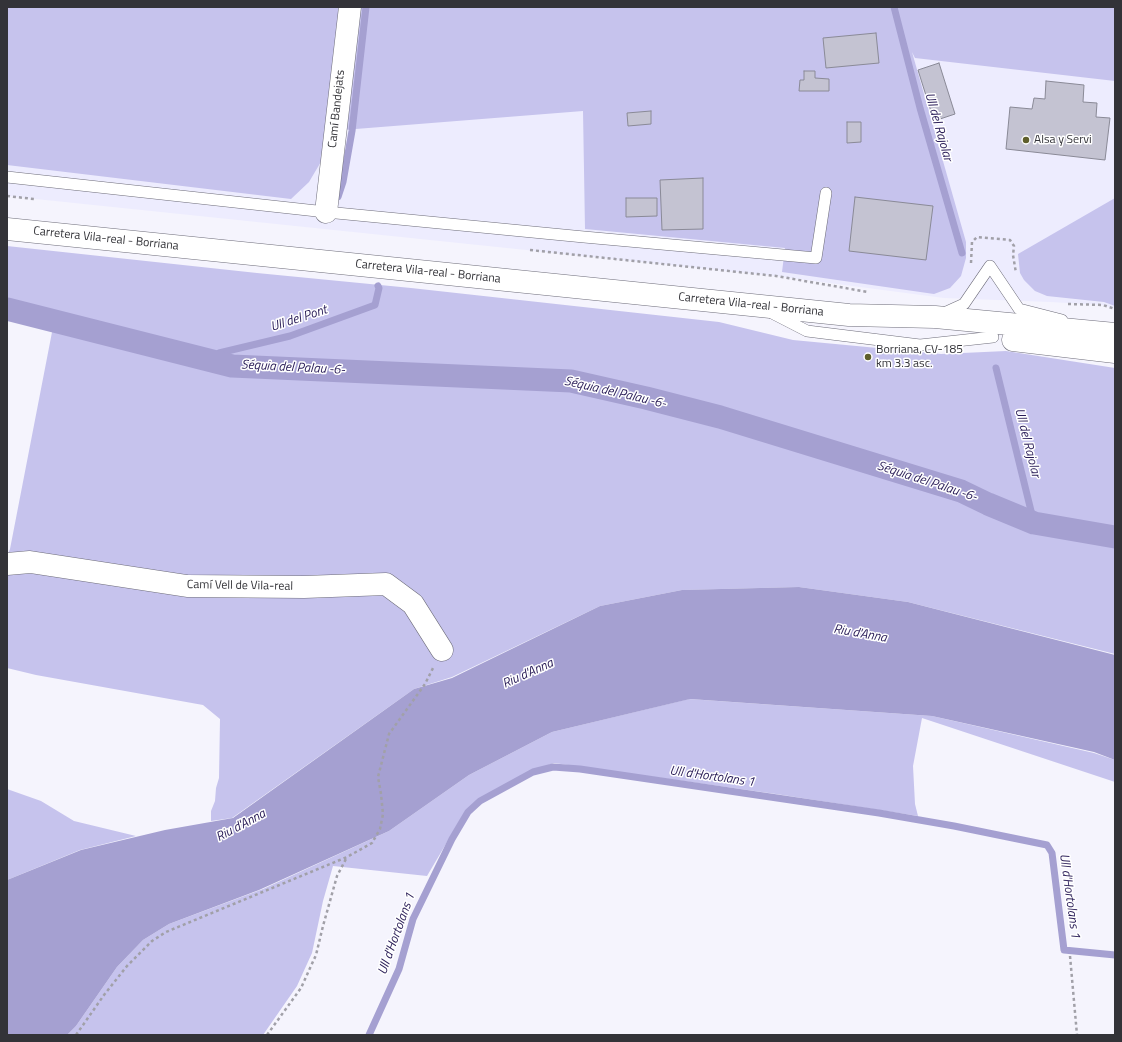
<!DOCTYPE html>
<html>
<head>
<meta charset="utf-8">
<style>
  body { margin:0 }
  #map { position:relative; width:1122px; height:1042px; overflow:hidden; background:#f5f4fd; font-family:"Titillium Web",sans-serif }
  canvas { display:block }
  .frame { position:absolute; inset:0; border:8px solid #333338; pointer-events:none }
</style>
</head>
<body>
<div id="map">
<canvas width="1122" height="1042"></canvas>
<div class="frame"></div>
</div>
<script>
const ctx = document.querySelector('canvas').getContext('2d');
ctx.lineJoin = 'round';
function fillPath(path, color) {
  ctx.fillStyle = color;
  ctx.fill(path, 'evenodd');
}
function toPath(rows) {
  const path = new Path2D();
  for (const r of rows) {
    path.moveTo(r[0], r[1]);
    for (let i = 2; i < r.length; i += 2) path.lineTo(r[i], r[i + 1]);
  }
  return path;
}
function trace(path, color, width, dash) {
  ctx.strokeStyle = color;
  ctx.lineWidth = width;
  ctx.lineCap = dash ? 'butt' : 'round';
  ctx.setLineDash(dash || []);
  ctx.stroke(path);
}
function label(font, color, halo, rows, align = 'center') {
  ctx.font = font + ' "Titillium Web",sans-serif';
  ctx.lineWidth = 3;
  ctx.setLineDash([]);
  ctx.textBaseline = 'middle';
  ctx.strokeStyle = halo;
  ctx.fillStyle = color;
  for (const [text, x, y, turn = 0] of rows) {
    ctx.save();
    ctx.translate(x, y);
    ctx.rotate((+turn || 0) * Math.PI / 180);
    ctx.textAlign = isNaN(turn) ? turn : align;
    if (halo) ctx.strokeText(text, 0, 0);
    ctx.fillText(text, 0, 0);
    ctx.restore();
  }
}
const built = toPath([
  [7,7,1115,7,1115,309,1103,305,1050,302,944,298,776,276,7,196]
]);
const green = toPath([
  [7,7,343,7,325,155,309,182,291,199,7,165],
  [359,7,1115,7,1115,81,915,58,912,52,966,242,966,258,961,276,950,288,934,294,782,272,785,248,585,229,583,111,343,130],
  [1115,198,1115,306,1104,302,1047,296,1035,291,1024,280,1020,273,1018,254],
  [7,246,257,273,411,288,719,322,793,340,941,354,1006,351,1115,368,1115,654,908,602,799,587,682,590,600,606,452,677,414,689,232,818,211,821,211,811,215,801,216,788,219,778,220,719,203,705,36,675,7,668,7,556,10,549,53,327,7,317],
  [689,699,932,716,1094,753,1115,760,1115,782,922,718,913,766,915,804,918,816,776,794,554,763,535,770,480,799,466,810,427,876,333,866,323,901,312,953,297,986,263,1035,67,1035,76,1026,117,967,143,940,169,924,263,889,389,831,469,775,552,732],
  [7,789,41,801,74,821,136,836,80,850,7,880]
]);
const water = toPath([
  [799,587,908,602,1115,655,1115,760,1094,752,932,716,690,699,552,732,469,775,389,831,259,890,169,924,143,940,117,967,76,1026,67,1035,7,1035,7,880,81,850,165,830,233,818,414,689,452,678,600,606,682,590]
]);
const stream = toPath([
  [894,7,920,108,962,253],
  [338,197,343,182,352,131,366,7],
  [215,362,219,353,290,336,375,305,379,288,378,286],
  [996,368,1034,523],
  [369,1035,399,969,413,919,452,839,468,812,480,801,533,772,553,767,580,769,879,813,954,826,1047,845,1052,853,1064,950,1115,955]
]);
const canal = toPath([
  [7,309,232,366,571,381,646,398,720,417,961,491,988,504,1034,523,1115,537]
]);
const building = toPath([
  [876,33,879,63,826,68,823,38,876,33],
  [939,63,955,114,934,121,918,70,939,63],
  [804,71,815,71,815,78,829,79,829,91,799,91,800,80,804,80,804,71],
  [1046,81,1084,85,1083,102,1097,103,1096,117,1110,118,1105,160,1006,149,1010,107,1032,109,1034,98,1045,99,1046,81],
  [651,111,651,124,628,126,627,113,651,111],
  [847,122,861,122,861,142,847,143,847,122],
  [703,178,703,229,662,230,660,180,703,178],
  [855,197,933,206,926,260,849,251,855,197],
  [626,198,657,198,657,216,626,217,626,198]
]);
const path = toPath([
  [7,196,34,199],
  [530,250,776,276,868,292],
  [971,263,972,242,977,237,1010,240,1014,246,1013,255,1016,273],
  [1068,304,1103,305,1115,309],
  [1070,956,1077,1035],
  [76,1035,104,995,127,966,152,941,166,932,347,857,372,843,380,829,383,814,381,794,378,777,389,734,425,684,433,668],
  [267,1035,301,988,316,955,323,926,337,876,347,857]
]);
const service = toPath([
  [7,177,326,212,584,237,816,258,826,193],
  [772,313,807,331,920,345,993,337],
  [942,314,964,304,990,266,1019,309,1062,320]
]);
const minor = toPath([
  [326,212,350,7],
  [7,564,30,562,187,586,304,587,386,584,413,604,442,650]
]);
const secondary = toPath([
  [7,229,849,315,935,317,1115,334],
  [1013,340,1115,352]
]);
const markers = [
  [1026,140,4,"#5f5f2c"],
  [868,357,4,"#5f5f2c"]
];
const streetNames = [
  ["Camí Bandejats",337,109,-84],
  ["Carretera Vila-real - Borriana",106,239,6],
  ["Carretera Vila-real - Borriana",428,272,6],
  ["Carretera Vila-real - Borriana",751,305,6],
  ["Camí Vell de Vila-real",240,586,1]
];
const poiNames = [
  ["Alsa y Servi",1034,140],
  ["Borriana, CV-185",876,350],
  ["km 3.3 asc.",876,364]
];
const waterNames = [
  ["Ull del Rajolar",938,127,74],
  ["Ull del Pont",299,319,-18],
  ["Séquia del Palau -6-",293,368,3],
  ["Séquia del Palau -6-",615,393,13],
  ["Ull del Rajolar",1027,443,76],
  ["Séquia del Palau -6-",927,482,18],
  ["Riu d'Anna",860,634,10],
  ["Riu d'Anna",528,674,-24],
  ["Ull d'Hortolans 1",712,777,8],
  ["Riu d'Anna",241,826,-28],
  ["Ull d'Hortolans 1",1069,896,82],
  ["Ull d'Hortolans 1",397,934,-70]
];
fillPath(built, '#edecfe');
fillPath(green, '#c6c3ed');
fillPath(water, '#a5a0d1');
trace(stream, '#a5a0d1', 7);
trace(canal, '#a5a0d1', 23);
fillPath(building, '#c4c3d2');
trace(building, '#8a8a97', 1);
trace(service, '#6e6d7a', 12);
trace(minor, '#6e6d7a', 23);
trace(secondary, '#6e6d7a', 23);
trace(path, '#a1a0a8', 2.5, [3, 3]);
trace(service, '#fff', 11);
trace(minor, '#fff', 22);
trace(secondary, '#fff', 22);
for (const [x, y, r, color] of markers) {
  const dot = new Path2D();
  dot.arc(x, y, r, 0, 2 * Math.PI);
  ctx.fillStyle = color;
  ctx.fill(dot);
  trace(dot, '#fff', 1.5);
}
label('12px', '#333338', '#fff', streetNames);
label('12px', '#333338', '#fff', poiNames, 'left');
label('italic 13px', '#291c57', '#fff', waterNames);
</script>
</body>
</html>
